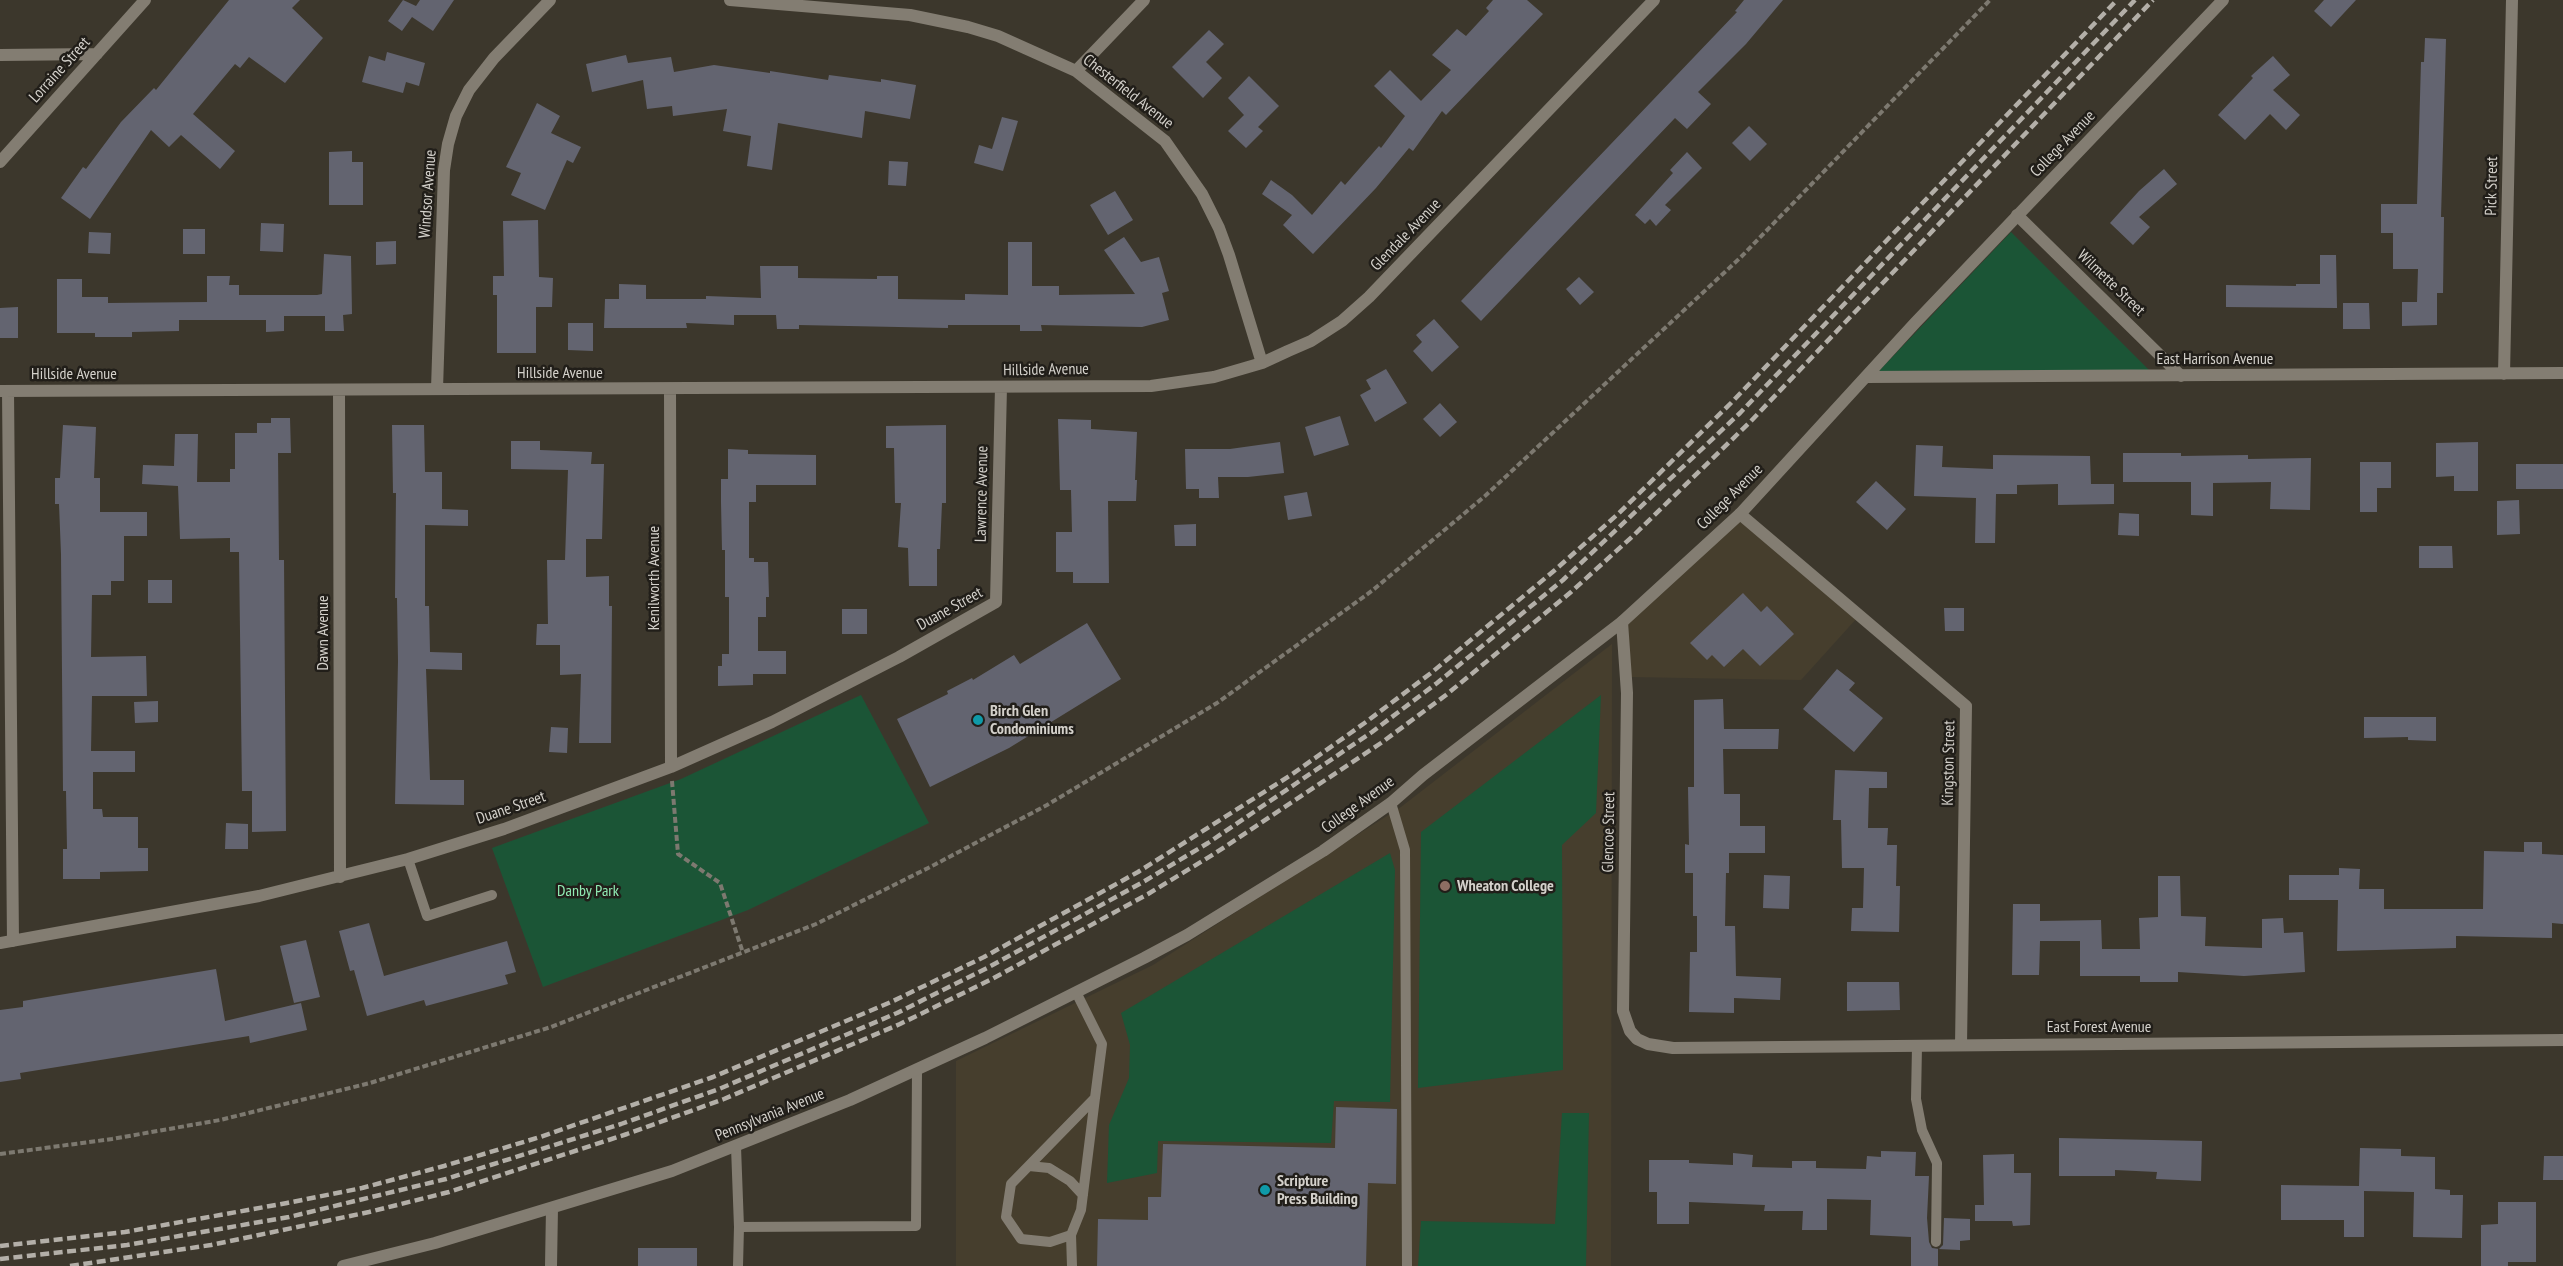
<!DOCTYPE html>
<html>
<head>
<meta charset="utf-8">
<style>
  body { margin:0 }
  canvas { display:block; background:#3c372c }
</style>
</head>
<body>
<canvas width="2563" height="1266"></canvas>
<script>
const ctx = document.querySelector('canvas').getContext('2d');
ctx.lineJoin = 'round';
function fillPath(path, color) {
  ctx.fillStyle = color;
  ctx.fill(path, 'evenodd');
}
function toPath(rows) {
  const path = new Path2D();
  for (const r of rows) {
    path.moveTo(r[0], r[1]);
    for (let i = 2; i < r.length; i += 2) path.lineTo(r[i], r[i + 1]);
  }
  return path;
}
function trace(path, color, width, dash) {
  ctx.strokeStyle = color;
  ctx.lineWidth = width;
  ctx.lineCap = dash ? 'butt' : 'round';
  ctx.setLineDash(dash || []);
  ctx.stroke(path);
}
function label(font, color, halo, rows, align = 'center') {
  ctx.font = font + ' "PT Sans Narrow",sans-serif';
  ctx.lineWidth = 5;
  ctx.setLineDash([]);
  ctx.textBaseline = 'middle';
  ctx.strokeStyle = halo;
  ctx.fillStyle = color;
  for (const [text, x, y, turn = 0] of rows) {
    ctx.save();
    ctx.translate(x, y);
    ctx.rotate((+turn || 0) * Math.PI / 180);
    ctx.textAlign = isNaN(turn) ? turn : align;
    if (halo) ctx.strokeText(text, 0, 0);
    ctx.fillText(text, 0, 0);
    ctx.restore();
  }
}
const built = toPath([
  [1740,518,1857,618,1801,680,1631,677,1628,624],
  [1612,644,1611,1266,956,1266,956,1061,1153,965,1401,807]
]);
const green = toPath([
  [2011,232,2149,370,1879,371],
  [861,695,929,823,748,910,543,987,492,848,681,779],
  [1601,695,1596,813,1562,845,1563,1070,1418,1088,1421,832],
  [1390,853,1395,870,1390,1102,1334,1101,1331,1143,1158,1141,1157,1173,1107,1183,1109,1125,1129,1078,1130,1045,1121,1013],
  [1562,1113,1589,1113,1586,1266,1418,1266,1421,1221,1555,1224]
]);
const building = toPath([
  [229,0,300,0,292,8,323,38,285,83,249,57,240,68,235,64,193,114,235,151,220,169,181,135,169,147,151,130,90,219,61,198,83,167,86,169,121,122,154,88,156,90],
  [403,0,416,6,420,0,454,0,433,31,412,17,402,31,388,21],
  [1493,0,1527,0,1543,14,1446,115,1442,111,1413,151,1409,148,1376,188,1313,254,1283,225,1292,215,1262,194,1271,180,1292,195,1312,215,1341,181,1345,185,1379,146,1381,148,1405,116,1374,86,1390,70,1421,101,1451,70,1432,55,1457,29,1466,36,1489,11,1486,8],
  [1744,0,1783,0,1746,44,1698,92,1711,104,1687,129,1675,118,1481,321,1461,301,1737,12,1735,11],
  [2324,0,2356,0,2331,27,2314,11],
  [1209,30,1224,44,1206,62,1222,78,1203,98,1172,67],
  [2425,38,2446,39,2441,217,2444,217,2443,293,2437,293,2437,325,2402,326,2402,302,2417,302,2418,269,2393,269,2393,233,2381,233,2381,204,2417,204,2421,62,2424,62],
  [387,52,425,63,419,86,406,82,403,93,362,82,369,56,385,61],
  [626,55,628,63,671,57,674,72,714,65,770,73,770,71,828,80,829,75,881,82,881,79,916,85,910,119,865,111,862,138,778,123,772,170,747,166,751,136,723,131,727,109,673,116,672,106,647,109,643,80,592,92,586,64],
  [2273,56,2290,75,2273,90,2300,115,2286,130,2270,114,2245,140,2218,115,2253,78,2251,76],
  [1249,76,1279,106,1258,127,1263,131,1246,148,1228,131,1244,115,1228,98],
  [537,103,560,116,551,133,581,147,573,163,567,160,545,210,511,195,521,173,506,167],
  [1002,117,1018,121,1003,171,974,163,979,145,992,149],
  [1749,126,1767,144,1750,161,1732,143],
  [352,151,352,162,363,162,363,205,329,205,329,152],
  [1687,152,1702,168,1665,205,1671,210,1656,226,1650,219,1645,224,1635,215,1673,173,1670,170],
  [889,161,908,162,906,186,888,185],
  [2164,169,2177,184,2139,217,2150,227,2133,245,2110,223,2139,191],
  [1115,191,1133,220,1108,235,1090,205],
  [538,220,539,277,553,278,552,307,536,307,536,353,497,353,497,295,493,295,493,276,504,276,503,221],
  [261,223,284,224,283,252,260,251],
  [183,229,205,229,205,254,183,254],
  [89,232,111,233,110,254,88,253],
  [1124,237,1141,262,1159,257,1169,291,1162,293,1169,320,1142,327,1041,325,1042,331,1020,331,1020,325,948,325,948,328,799,325,799,329,777,329,776,315,734,315,734,325,686,323,687,328,604,328,605,299,619,299,619,284,646,285,646,299,706,299,706,296,761,298,760,266,798,266,798,278,877,279,877,276,898,276,898,299,965,300,965,294,1008,295,1008,242,1032,242,1032,286,1059,286,1059,295,1135,294,1104,250],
  [396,241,396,264,376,265,376,242],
  [324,254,351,256,352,314,343,315,344,331,325,331,325,316,284,316,284,331,266,332,266,320,179,320,179,331,132,332,132,337,95,337,95,333,57,333,57,279,82,279,82,297,108,297,108,303,207,302,207,276,230,276,229,285,239,285,239,295,317,295,322,294],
  [2320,255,2336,255,2337,308,2226,307,2226,285,2296,286,2296,284,2320,284],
  [1579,277,1594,292,1580,305,1566,289],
  [2343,303,2369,303,2370,329,2343,329],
  [18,307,18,338,0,338,0,308],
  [1434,319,1459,347,1432,372,1413,351,1422,342,1416,335],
  [568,323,593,323,593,351,568,350],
  [1386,369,1407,403,1375,422,1360,395,1371,389,1366,380],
  [1440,403,1457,422,1440,437,1423,419],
  [1340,416,1349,445,1314,456,1305,427],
  [271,418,290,418,291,453,278,453,279,560,284,560,286,831,252,832,252,791,242,791,239,552,230,552,230,538,180,539,178,486,142,484,143,465,174,466,175,434,198,434,197,482,230,482,230,469,235,469,235,433,257,433,257,423,271,423],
  [1058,419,1091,420,1091,429,1137,432,1135,480,1137,480,1136,501,1108,501,1109,583,1073,583,1073,572,1056,572,1056,532,1072,532,1071,490,1060,490],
  [63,425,96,427,94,478,100,478,100,512,147,512,147,536,124,536,124,581,111,581,111,595,92,595,91,657,146,656,147,696,92,696,91,751,135,751,135,772,93,772,93,809,102,809,103,817,138,817,138,848,148,848,148,871,100,872,100,879,63,879,63,849,67,849,66,791,63,791,61,554,59,504,55,504,55,478,60,478],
  [392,425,424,425,425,472,442,472,442,509,468,510,468,526,425,525,425,606,429,606,430,652,462,653,462,670,426,669,430,780,464,780,464,805,395,804,398,661,397,598,395,598,396,493,393,493],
  [946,425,946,503,942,503,940,549,937,549,937,586,909,586,908,548,898,547,901,503,895,503,894,448,886,448,886,426],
  [511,441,540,441,540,450,592,452,591,464,604,464,602,539,586,539,586,577,609,576,609,606,612,606,611,743,579,743,581,674,560,675,560,645,536,645,537,624,548,624,547,560,565,560,568,470,511,469],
  [1280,442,1284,473,1248,477,1218,477,1219,498,1199,498,1199,489,1186,489,1185,449,1230,449],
  [2478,442,2478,491,2454,491,2454,476,2436,477,2436,443],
  [1916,445,1943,446,1942,467,1993,469,1993,455,2090,456,2091,484,2114,484,2114,504,2058,505,2058,484,2017,485,2017,494,1996,494,1995,543,1975,543,1976,498,1914,496],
  [728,449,748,450,748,454,816,455,816,485,756,485,756,502,749,502,749,558,754,558,754,562,768,562,769,597,766,597,766,617,758,617,758,651,786,651,786,674,753,674,753,685,718,686,718,666,722,666,722,654,729,654,729,597,725,597,725,550,722,550,721,502,721,479,728,479],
  [2123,453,2181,453,2181,456,2248,455,2248,459,2311,458,2310,510,2270,509,2271,482,2213,483,2213,516,2191,515,2191,482,2123,482],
  [2360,462,2391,462,2391,488,2377,488,2377,512,2360,512],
  [2516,464,2563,464,2563,489,2516,489],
  [1876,481,1906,509,1887,530,1856,502],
  [1307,492,1312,516,1288,520,1284,496],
  [2519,500,2520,534,2497,535,2497,501],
  [2119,513,2139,514,2139,536,2118,535],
  [1196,524,1196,546,1175,546,1174,525],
  [2419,546,2452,546,2453,568,2419,568],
  [148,580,172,580,172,603,148,603],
  [1743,593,1761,612,1767,606,1794,634,1760,666,1743,649,1724,667,1712,655,1707,660,1690,643],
  [1944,608,1964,608,1964,631,1945,631],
  [842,609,867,609,867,634,842,634],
  [1087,623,1121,679,1009,748,930,787,897,719,948,694,947,691,972,678,973,680,1014,655,1020,664],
  [1837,669,1855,683,1849,690,1883,718,1854,752,1803,709],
  [1723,699,1724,729,1779,729,1778,749,1723,749,1724,794,1740,794,1740,826,1765,826,1765,853,1729,853,1729,873,1726,873,1725,926,1735,926,1736,976,1781,978,1780,1000,1734,998,1734,1013,1689,1012,1690,952,1697,952,1697,916,1693,916,1693,873,1685,873,1685,844,1689,845,1688,787,1694,787,1694,700],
  [158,701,158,722,135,723,134,702],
  [2364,717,2436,717,2436,741,2408,740,2408,737,2364,738],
  [551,727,568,728,567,753,549,752],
  [1835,770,1887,772,1887,788,1869,788,1868,828,1888,828,1887,845,1897,845,1896,886,1900,886,1899,932,1851,931,1852,908,1863,908,1864,868,1842,868,1841,820,1833,820],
  [226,823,248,824,248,849,225,849],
  [2524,842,2542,842,2542,854,2563,855,2563,924,2552,923,2552,938,2456,936,2456,948,2337,951,2338,900,2289,900,2289,875,2339,875,2339,868,2360,869,2359,889,2384,889,2384,909,2483,909,2484,851,2524,852],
  [1764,875,1790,876,1789,909,1763,908],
  [2158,876,2180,876,2181,916,2206,917,2205,946,2262,948,2262,919,2283,918,2284,933,2303,932,2305,972,2244,976,2178,972,2178,982,2140,982,2140,976,2080,976,2080,941,2040,941,2039,975,2012,975,2013,904,2040,904,2040,921,2101,920,2102,949,2140,949,2139,918,2158,917],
  [369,923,384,976,507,941,516,972,505,975,508,984,426,1006,424,1000,367,1016,354,970,350,971,339,931],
  [306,940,320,997,294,1003,280,946],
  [216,969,225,1021,301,1003,307,1030,250,1043,249,1036,20,1073,21,1079,0,1082,0,1010,23,1007,23,1001],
  [1847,982,1899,982,1900,1010,1847,1011],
  [1336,1107,1397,1109,1396,1184,1368,1183,1366,1266,1097,1266,1098,1219,1148,1220,1148,1197,1161,1197,1163,1144,1335,1148],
  [2059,1138,2202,1141,2201,1181,2156,1179,2157,1172,2115,1170,2115,1176,2059,1176],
  [2360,1148,2401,1149,2401,1156,2435,1157,2435,1189,2450,1190,2450,1195,2463,1195,2462,1238,2413,1237,2414,1192,2364,1191,2364,1237,2344,1237,2344,1220,2281,1220,2281,1185,2359,1186],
  [1881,1151,1916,1152,1915,1176,1929,1176,1927,1218,1929,1242,1932,1248,1939,1249,1943,1245,1944,1218,1970,1219,1970,1240,1960,1241,1960,1250,1938,1249,1938,1266,1911,1266,1911,1237,1870,1235,1871,1200,1827,1199,1827,1230,1802,1230,1803,1211,1764,1211,1765,1205,1689,1202,1689,1224,1657,1224,1657,1192,1649,1192,1649,1160,1689,1160,1689,1163,1733,1165,1733,1153,1753,1155,1752,1167,1792,1168,1792,1161,1816,1161,1816,1168,1866,1169,1867,1156,1881,1157],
  [2014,1154,2014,1173,2031,1173,2030,1225,2013,1226,2012,1221,1975,1221,1975,1205,1984,1205,1983,1155],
  [2544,1156,2563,1156,2563,1180,2543,1180],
  [2498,1202,2536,1202,2536,1262,2508,1262,2508,1266,2481,1266,2481,1225,2498,1224],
  [638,1248,697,1248,697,1266,638,1266]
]);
const path = toPath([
  [672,781,678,854,720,883,743,953],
  [0,1154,112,1139,220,1120,370,1083,551,1027,816,924,934,865,1047,805,1217,703,1373,590,1485,496,1741,257,1990,0]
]);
const service = toPath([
  [1391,803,1405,850,1407,1266],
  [408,859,427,916,492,895],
  [1917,1046,1916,1099,1922,1130,1937,1163,1936,1242],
  [736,1147,739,1227],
  [1029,1166,1049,1168,1070,1181,1083,1195],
  [1071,1235,1081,1210,1095,1098],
  [738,1266,739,1227,916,1226,917,1070],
  [1072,1266,1071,1235,1050,1242,1021,1239,1006,1217,1011,1184,1095,1098,1102,1044,1076,992]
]);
const minor = toPath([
  [730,0,910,15,968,27,998,36,1076,71,1165,141,1202,194,1219,228,1229,255,1262,363],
  [0,55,97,54],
  [1076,71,1144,0],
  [0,162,145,0],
  [2017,215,2181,376],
  [2504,374,2512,0],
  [1866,377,2563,373],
  [437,389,444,170,448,144,456,116,469,90,494,58,550,0],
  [670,389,671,767],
  [339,390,340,877],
  [0,391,1151,386,1214,377,1262,363,1288,351,1311,341,1342,321,1369,297,1654,0],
  [8,391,13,941],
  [1740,514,1966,706,1961,1045],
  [1622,622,1627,693,1623,1011,1630,1031,1637,1039,1648,1044,1673,1048,2563,1040],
  [0,943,259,896,408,859,504,829,671,767,772,722,899,657,996,602,1001,387],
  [551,1266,552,1208]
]);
const tertiary = toPath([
  [343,1266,435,1243,672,1171,850,1100,985,1038,1144,958,1187,935,1323,851,1391,803,1423,775,1622,622,1740,514,1915,323,2223,0]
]);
const rail = toPath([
  [0,1246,125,1232,287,1203,362,1188,444,1166,540,1137,713,1077,891,1002,984,957,1138,872,1291,775,1366,722,1431,673,1555,570,1618,514,1731,403,2117,0],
  [0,1259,127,1245,289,1217,446,1179,621,1124,719,1089,897,1013,989,967,1143,882,1208,843,1372,732,1437,683,1563,580,1740,413,2135,0],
  [70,1266,211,1245,369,1212,449,1192,627,1134,724,1099,900,1024,992,979,1148,894,1214,854,1381,743,1446,695,1571,592,1634,535,1751,421,2153,0]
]);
const markers = [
  [978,720,6,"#0f9aa8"],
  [1445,886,6,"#8d6e63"],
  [1265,1190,6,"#0f9aa8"]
];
const streetNames = [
  ["Lorraine Street",60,70,-48],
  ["Chesterfield Avenue",1128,92,38],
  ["College Avenue",2063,144,-46],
  ["Pick Street",2492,186,-89],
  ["Windsor Avenue",428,194,-86],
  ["Glendale Avenue",1406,235,-46],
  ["Wilmette Street",2111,283,44],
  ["East Harrison Avenue",2215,359],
  ["Hillside Avenue",1046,370,-1],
  ["Hillside Avenue",560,373],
  ["Hillside Avenue",74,374],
  ["Lawrence Avenue",982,494,-89],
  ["College Avenue",1730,497,-45],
  ["Kenilworth Avenue",654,578,-90],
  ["Duane Street",950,609,-29],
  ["Dawn Avenue",323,633,-90],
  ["Kingston Street",1949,763,-89],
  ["College Avenue",1358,805,-36],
  ["Duane Street",511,808,-19],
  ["Glencoe Street",1609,832,-89],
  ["East Forest Avenue",2099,1027],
  ["Pennsylvania Avenue",770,1115,-22]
];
const poiNames = [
  ["Birch Glen",990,711],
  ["Condominiums",990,729],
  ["Wheaton College",1457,886],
  ["Scripture",1277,1181],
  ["Press Building",1277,1199]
];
const parkNames = [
  ["Danby Park",588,891]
];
fillPath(built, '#463e2d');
fillPath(green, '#1b5536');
fillPath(building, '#636470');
trace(path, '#7d7970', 4, [6, 3]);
trace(service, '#837d72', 10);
trace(minor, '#837d72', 12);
trace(tertiary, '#837d72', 12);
trace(rail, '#b3afa8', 4.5, [9, 4.5]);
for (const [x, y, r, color] of markers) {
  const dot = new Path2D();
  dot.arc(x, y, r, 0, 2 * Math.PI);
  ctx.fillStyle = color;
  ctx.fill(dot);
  trace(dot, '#211e19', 2);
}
label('16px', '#d4d1cb', '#211e19', streetNames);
label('bold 16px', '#d4d1cb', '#211e19', poiNames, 'left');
label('16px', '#91ecb4', '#211e19', parkNames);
</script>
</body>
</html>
